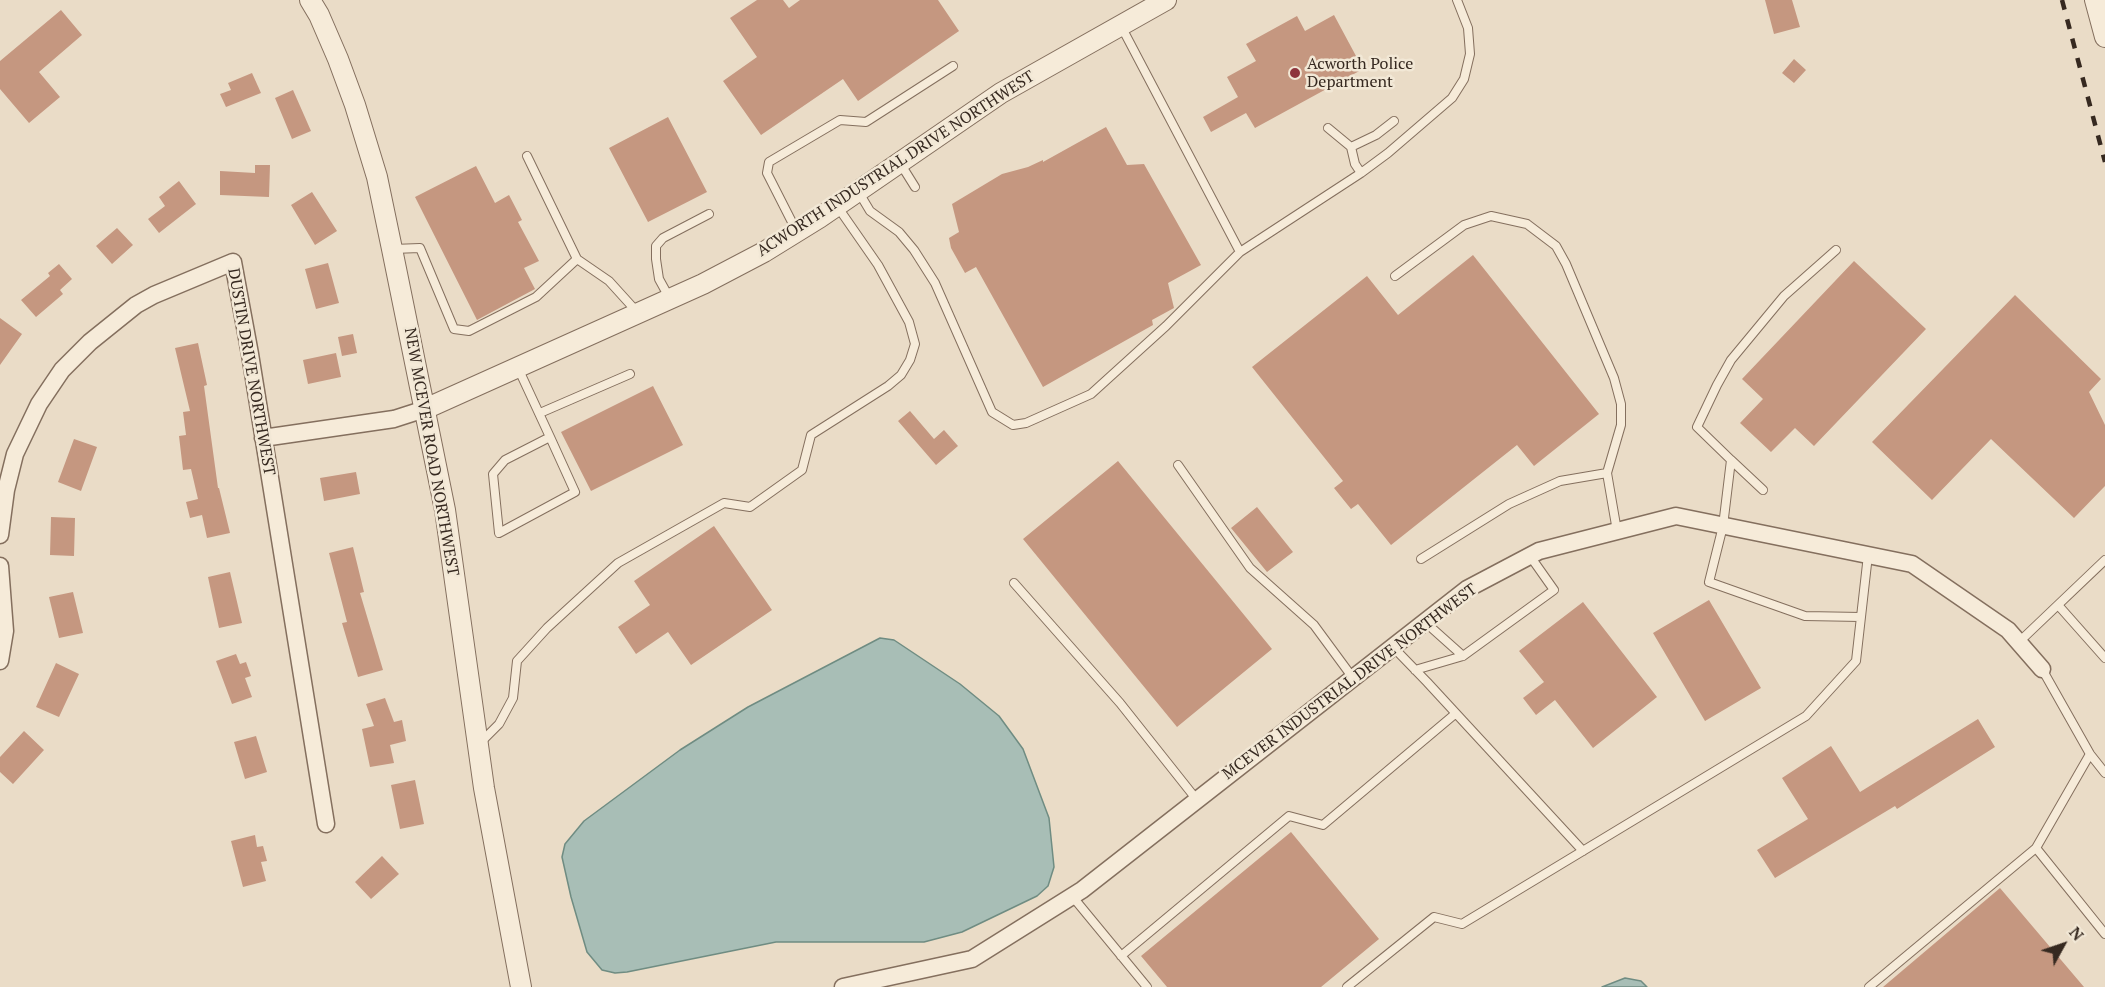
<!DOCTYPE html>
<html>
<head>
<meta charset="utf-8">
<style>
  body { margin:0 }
  #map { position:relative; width:2105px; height:987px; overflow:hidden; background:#eadcc7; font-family:"PT Serif",serif }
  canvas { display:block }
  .north { position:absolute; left:2033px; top:915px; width:60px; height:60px; -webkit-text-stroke:4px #f2e8d6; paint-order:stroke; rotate:50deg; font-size:16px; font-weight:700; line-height:24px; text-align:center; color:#362920 }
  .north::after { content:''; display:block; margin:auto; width:21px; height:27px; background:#362920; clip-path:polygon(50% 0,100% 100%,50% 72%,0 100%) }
</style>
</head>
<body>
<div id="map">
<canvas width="2105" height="987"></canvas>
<div class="north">N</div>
</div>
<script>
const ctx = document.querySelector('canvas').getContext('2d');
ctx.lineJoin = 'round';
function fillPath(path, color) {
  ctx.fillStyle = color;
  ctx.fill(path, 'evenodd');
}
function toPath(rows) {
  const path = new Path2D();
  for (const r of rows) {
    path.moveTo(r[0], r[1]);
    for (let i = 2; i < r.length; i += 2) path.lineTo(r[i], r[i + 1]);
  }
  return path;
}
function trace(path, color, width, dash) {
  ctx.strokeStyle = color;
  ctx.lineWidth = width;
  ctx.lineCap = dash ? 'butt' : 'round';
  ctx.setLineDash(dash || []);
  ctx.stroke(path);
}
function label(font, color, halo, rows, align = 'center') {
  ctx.font = font + ' "PT Serif",serif';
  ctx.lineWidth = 5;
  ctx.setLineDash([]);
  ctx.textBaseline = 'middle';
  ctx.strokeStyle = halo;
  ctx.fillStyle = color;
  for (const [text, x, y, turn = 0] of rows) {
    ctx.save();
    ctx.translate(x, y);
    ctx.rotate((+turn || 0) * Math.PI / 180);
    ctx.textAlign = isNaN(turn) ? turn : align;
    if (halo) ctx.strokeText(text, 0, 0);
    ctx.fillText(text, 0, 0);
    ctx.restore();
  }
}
const water = toPath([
  [880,638,894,640,960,684,999,716,1023,749,1049,818,1054,867,1048,886,1037,896,962,932,924,942,776,942,627,972,615,973,602,970,587,952,571,897,562,857,565,844,584,821,680,750,748,707,880,638],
  [1625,978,1641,981,1647,987,1602,987,1625,978]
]);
const building = toPath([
  [757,0,783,0,789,8,800,0,938,0,959,31,858,101,843,79,761,135,723,81,757,57,730,18],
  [1765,0,1792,0,1800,27,1774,34],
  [61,10,82,35,39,72,60,97,29,123,0,89,0,61],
  [1334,15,1363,69,1255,128,1246,113,1211,132,1203,117,1238,97,1227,77,1256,61,1246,44,1297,16,1305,31],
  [1794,59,1806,70,1794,83,1782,73],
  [252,73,261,93,226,107,220,94,231,90,228,83],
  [293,90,311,131,292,139,275,98],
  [668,117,707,192,648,222,609,148],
  [1106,127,1127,165,1144,164,1201,265,1168,283,1174,308,1152,320,1153,325,1043,387,976,267,965,273,951,248,949,238,959,232,952,204,1002,174,1028,167,1043,160,1043,162],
  [255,165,270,165,269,197,220,195,220,171,255,173],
  [476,166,495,203,509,195,522,220,518,222,539,261,524,268,535,289,477,320,415,197],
  [179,181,196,204,159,233,148,219,165,206,159,197],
  [312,192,337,231,315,245,291,205],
  [117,228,133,245,112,264,96,246],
  [1473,255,1599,414,1534,466,1517,445,1391,545,1358,504,1351,509,1334,488,1343,481,1252,367,1367,276,1398,315],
  [1854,261,1926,329,1814,446,1795,428,1771,452,1740,423,1763,399,1742,379],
  [328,263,339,303,316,309,305,269],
  [59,264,72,279,60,290,63,294,36,317,21,300,50,276,48,273],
  [2015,295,2101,379,2089,392,2105,425,2105,486,2074,518,1991,439,1932,500,1872,442],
  [0,318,22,334,0,365],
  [353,334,357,353,342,356,338,337],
  [198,343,207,385,204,386,218,488,219,488,230,533,207,538,202,515,190,518,186,502,198,499,191,469,183,470,179,436,186,435,183,412,190,411,175,348],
  [336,353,341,377,308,384,303,360],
  [653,386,683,445,591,491,561,432],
  [910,411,934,439,944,430,958,446,936,465,898,421],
  [74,439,97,447,81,491,58,482],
  [1118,461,1272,649,1177,727,1023,539],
  [356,472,360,494,324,501,320,478],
  [1257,507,1293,552,1267,572,1231,528],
  [51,517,75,518,74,556,50,555],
  [714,526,772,610,691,665,668,632,636,654,618,627,650,605,634,581],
  [353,547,364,592,360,593,383,670,358,677,342,623,347,622,329,553],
  [230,572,242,623,219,628,208,577],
  [73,592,83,633,59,638,49,597],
  [1709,600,1761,688,1705,721,1653,633],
  [1583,602,1657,697,1593,748,1555,700,1536,715,1523,698,1544,682,1519,651],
  [236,654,240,664,246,662,251,676,245,678,252,697,232,704,216,661],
  [56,663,79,674,59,717,36,707],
  [385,698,394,722,402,720,406,741,390,745,394,763,370,767,362,729,374,726,366,704],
  [1978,719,1995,747,1897,809,1895,806,1775,878,1757,850,1808,819,1782,778,1831,746,1860,792],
  [24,731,44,750,13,784,0,772,0,757],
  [256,736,267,772,245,779,234,742],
  [415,780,424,824,400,829,391,785],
  [1291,832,1379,939,1321,987,1167,987,1141,956],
  [255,835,257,847,263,846,267,861,261,862,266,881,243,887,231,841],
  [382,856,399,874,371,899,355,882],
  [2000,888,2084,987,1883,987]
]);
const service = toPath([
  [1121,26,1240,252,1361,173,1388,153,1452,98,1464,79,1470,54,1468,28,1457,0],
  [1328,128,1351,147,1376,135,1394,121],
  [1351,147,1355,164,1361,173],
  [527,156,577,259,609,281,638,313],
  [900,163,915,187],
  [858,191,870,211,899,232,914,250,935,283,992,412,1013,425,1026,423,1091,394,1166,326,1240,252],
  [797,232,767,173,769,162,840,120,866,122,953,66],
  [393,249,420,248,454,329,469,331,536,297,577,259],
  [1836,250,1784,296,1731,360,1717,385,1697,427,1731,460,1723,526,1709,582,1805,616,1861,617],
  [1395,276,1464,225,1491,216,1527,224,1556,246,1566,264,1614,378,1621,404,1621,425,1607,473,1617,531],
  [670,299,659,279,656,259,656,246,663,238,709,214],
  [518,368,550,437,505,460,493,474,499,533,575,492,550,437],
  [540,413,630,374],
  [1731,460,1763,490],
  [1178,465,1250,568,1314,625,1353,678],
  [1421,559,1509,504,1560,481,1607,473],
  [1014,583,1120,703,1197,800],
  [2058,605,2105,658],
  [1425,622,1463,656],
  [2019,642,2105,560],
  [1393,647,1427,682,1583,851],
  [2042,669,2090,754,2105,773],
  [1415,670,1463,656,1554,590,1530,556],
  [479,744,499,724,513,698,517,661,547,628,618,563,724,503,750,507,802,470,811,435,888,386,901,375,910,360,915,344,909,322,878,265,837,206],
  [2036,848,2105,934],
  [1072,896,1147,987],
  [1121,956,1289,816,1323,825,1455,714],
  [1347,987,1434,917,1462,924,1806,716,1856,661,1868,555],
  [1869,987,2036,848,2090,754]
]);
const minor = toPath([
  [263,438,394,419,425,409],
  [0,535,6,490,15,454,39,404,62,370,90,342,136,305,154,295,233,262,250,354,326,824],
  [0,566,5,631,0,661],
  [843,987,972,959,1082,890,1467,589,1539,551,1676,516,1912,564,2008,630,2042,669]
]);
const tertiary = toPath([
  [310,0,319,15,338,59,355,105,377,177,392,249,445,510,484,788,521,987],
  [2095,0,2105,37],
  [425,409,703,284,764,252,819,218,1001,93,1166,0]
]);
const rail = toPath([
  [2062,0,2105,162]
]);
const markers = [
  [1295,73,6,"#8e343c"]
];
const poiNames = [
  ["Acworth Police",1307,64],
  ["Department",1307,82]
];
const streetNames = [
  ["ACWORTH INDUSTRIAL DRIVE NORTHWEST",896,164,-33],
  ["DUSTIN DRIVE NORTHWEST",251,372,80],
  ["NEW MCEVER ROAD NORTHWEST",431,452,80],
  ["MCEVER INDUSTRIAL DRIVE NORTHWEST",1350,682,-37]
];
fillPath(water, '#a8beb6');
trace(water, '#6f8c82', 1.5);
fillPath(building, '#c59780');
trace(service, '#846f5e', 10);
trace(minor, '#846f5e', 19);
trace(tertiary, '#846f5e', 22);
trace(service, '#f6ebd9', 8);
trace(minor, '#f6ebd9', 16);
trace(tertiary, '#f6ebd9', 20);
trace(rail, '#362920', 4.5, [10, 10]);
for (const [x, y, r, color] of markers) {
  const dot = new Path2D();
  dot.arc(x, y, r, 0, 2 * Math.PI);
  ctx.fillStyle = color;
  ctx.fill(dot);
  trace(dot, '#f2e8d6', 2);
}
label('16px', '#362920', '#f2e8d6', poiNames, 'left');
label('16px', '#362920', '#f2e8d6', streetNames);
</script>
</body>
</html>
